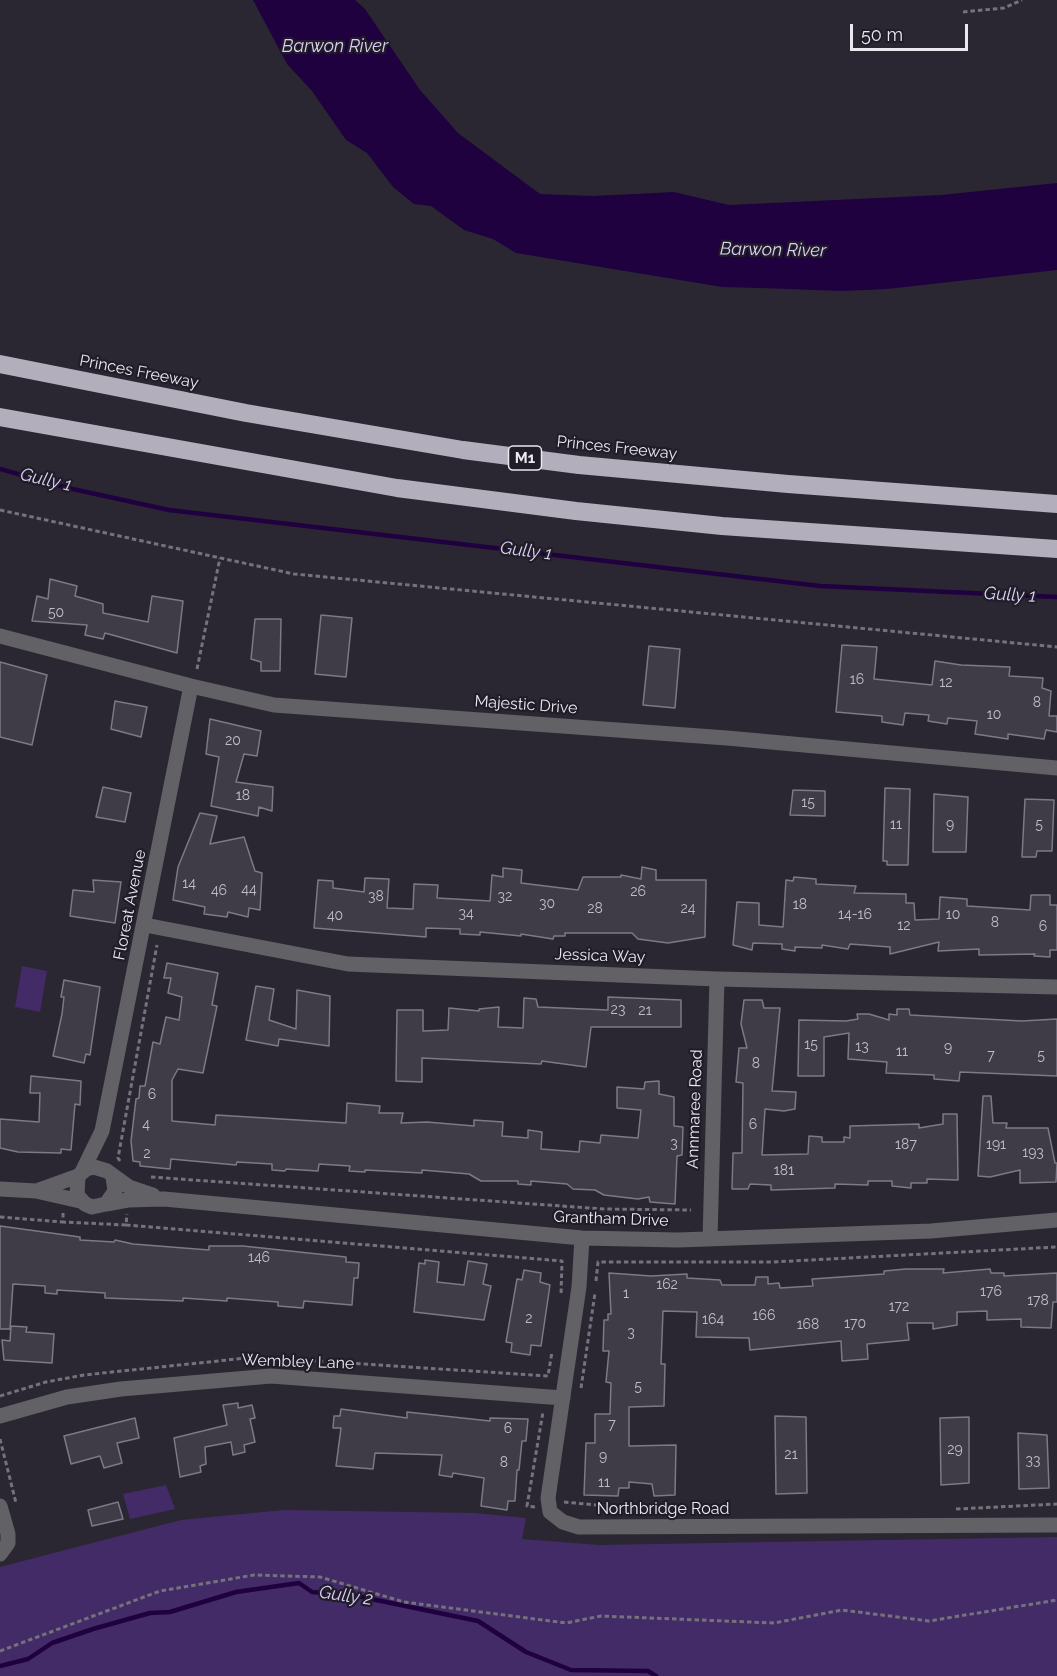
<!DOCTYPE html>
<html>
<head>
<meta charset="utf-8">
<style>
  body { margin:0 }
  #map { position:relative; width:1057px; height:1676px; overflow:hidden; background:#2a2732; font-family:Raleway,sans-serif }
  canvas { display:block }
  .scale { position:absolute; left:850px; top:24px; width:118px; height:27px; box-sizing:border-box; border:3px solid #ebe8f0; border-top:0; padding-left:8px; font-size:18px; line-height:21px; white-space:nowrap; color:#ebe8f0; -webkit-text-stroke:4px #211d28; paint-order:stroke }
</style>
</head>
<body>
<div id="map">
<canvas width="1057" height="1676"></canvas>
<div class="scale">50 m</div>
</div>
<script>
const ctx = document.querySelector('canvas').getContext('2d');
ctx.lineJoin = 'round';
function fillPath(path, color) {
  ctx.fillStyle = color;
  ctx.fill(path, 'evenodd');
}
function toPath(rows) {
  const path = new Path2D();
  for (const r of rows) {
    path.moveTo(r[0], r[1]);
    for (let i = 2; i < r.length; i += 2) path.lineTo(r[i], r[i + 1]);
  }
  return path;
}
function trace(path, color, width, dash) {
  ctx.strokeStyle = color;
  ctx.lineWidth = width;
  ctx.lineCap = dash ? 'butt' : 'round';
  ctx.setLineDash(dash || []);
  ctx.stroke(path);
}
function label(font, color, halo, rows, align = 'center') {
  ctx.font = font + ' Raleway,sans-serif';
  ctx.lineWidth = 4.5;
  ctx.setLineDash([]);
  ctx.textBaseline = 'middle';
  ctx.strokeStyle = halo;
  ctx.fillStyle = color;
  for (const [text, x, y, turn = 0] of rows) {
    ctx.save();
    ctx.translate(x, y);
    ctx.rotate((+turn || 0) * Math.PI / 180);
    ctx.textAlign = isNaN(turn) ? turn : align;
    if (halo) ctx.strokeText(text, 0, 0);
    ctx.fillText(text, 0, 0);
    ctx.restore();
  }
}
const green = toPath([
  [22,966,47,971,40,1012,15,1007],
  [166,1485,175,1509,130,1519,123,1494],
  [284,1510,474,1513,526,1518,522,1539,599,1545,1057,1537,1057,1676,0,1676,0,1567,181,1520]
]);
const water = toPath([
  [253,0,355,0,365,9,420,90,458,133,540,194,593,196,674,192,729,205,941,195,1057,183,1057,270,887,289,841,291,760,288,722,287,516,253,493,239,464,230,431,206,414,204,393,187,367,153,346,140,312,91,287,64]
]);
const stream = toPath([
  [0,469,68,488,169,510,820,586,1057,597],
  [0,1666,28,1659,52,1643,93,1629,150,1613,170,1612,236,1592,299,1583,312,1592,352,1595,478,1621,526,1652,571,1670,648,1671,656,1676]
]);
const building = toPath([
  [50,579,77,586,75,596,103,604,103,613,148,622,152,596,183,601,177,653,105,633,103,639,85,635,87,625,32,621,37,596,48,599,50,579],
  [321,615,352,618,346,677,315,674,321,615],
  [255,619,281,619,280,671,261,671,261,662,251,659,255,619],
  [842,645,877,647,874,679,932,685,935,661,961,665,1010,667,1009,676,1043,678,1042,688,1051,691,1049,716,1057,716,1057,732,1046,730,1044,739,1008,734,1008,739,975,734,977,721,948,718,947,724,928,721,929,715,905,713,903,725,882,722,882,716,836,712,842,645],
  [649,646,680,649,675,708,643,705,649,646],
  [0,662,47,675,32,745,0,737,0,662],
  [115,701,147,707,141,737,111,729,115,701],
  [210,719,261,731,257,756,244,754,236,782,273,787,272,811,259,807,258,816,211,806,219,757,206,754,210,719],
  [103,787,131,793,125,822,96,817,103,787],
  [885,788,910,789,908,865,887,865,887,861,883,861,885,788],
  [793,790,825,791,825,816,790,815,793,790],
  [934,794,968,797,966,852,933,852,934,794],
  [1025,799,1054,800,1052,851,1037,851,1036,857,1022,857,1025,799],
  [200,813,217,816,210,844,244,837,255,871,262,873,260,910,249,908,248,917,228,912,227,917,204,914,205,907,173,900,178,867,200,813],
  [642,867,656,870,656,880,706,880,705,937,668,943,638,939,632,933,565,933,565,936,554,936,553,939,521,934,521,936,480,932,480,935,460,934,460,929,426,928,426,937,314,928,318,880,333,881,333,888,364,892,365,878,389,879,387,908,413,909,414,884,438,885,437,898,490,901,492,875,503,877,503,868,522,870,521,883,578,890,583,877,621,877,621,875,641,879,642,867],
  [794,877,816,879,816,884,856,886,854,893,906,894,906,903,914,903,915,920,939,919,940,897,967,899,967,906,1030,910,1031,895,1050,895,1050,905,1057,905,1057,950,1050,950,1050,957,1034,956,1035,954,979,955,979,949,938,951,939,942,890,954,890,947,850,944,848,949,822,945,822,948,795,947,795,951,782,949,782,944,753,943,752,950,733,945,737,902,759,903,759,925,783,927,786,880,793,881,794,877],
  [93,880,121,882,115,923,70,916,73,890,94,892,93,880],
  [167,963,218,973,212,1005,217,1006,203,1073,178,1069,172,1080,172,1121,215,1125,216,1115,346,1123,347,1103,380,1106,379,1113,403,1113,401,1123,427,1122,474,1126,474,1120,503,1122,502,1136,528,1138,528,1130,542,1132,541,1149,579,1152,580,1141,600,1143,601,1135,638,1138,641,1110,617,1108,617,1087,644,1089,645,1082,659,1081,659,1094,674,1097,674,1126,683,1127,682,1155,677,1156,675,1204,650,1202,649,1197,638,1199,604,1195,595,1190,573,1189,567,1184,531,1181,531,1185,518,1184,518,1181,481,1181,469,1174,422,1170,422,1173,365,1170,365,1172,349,1171,350,1166,319,1164,318,1171,286,1169,285,1171,272,1170,272,1164,237,1162,236,1165,171,1159,170,1169,140,1166,140,1162,133,1161,131,1141,136,1099,139,1098,140,1086,145,1086,153,1042,160,1044,166,1017,179,1020,182,997,168,993,171,978,164,978,167,963],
  [64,980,100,987,90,1055,86,1054,84,1063,53,1056,62,1014,64,997,61,997,64,980],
  [256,986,274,989,269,1020,296,1029,297,990,330,996,329,1046,279,1039,278,1046,246,1040,256,986],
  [608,997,681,1000,681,1027,591,1027,586,1067,542,1061,541,1064,422,1058,422,1082,396,1081,397,1010,423,1010,423,1031,448,1030,449,1008,479,1011,479,1009,499,1007,498,1027,523,1028,524,998,536,999,538,1007,608,1010,608,997],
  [744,1000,762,1000,764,1008,780,1008,772,1091,796,1092,795,1109,784,1111,765,1109,762,1155,808,1154,809,1136,822,1137,822,1142,844,1142,844,1137,850,1138,850,1126,919,1124,919,1128,943,1124,943,1114,957,1114,958,1180,927,1179,927,1183,911,1183,911,1188,892,1186,892,1181,868,1181,868,1185,835,1184,835,1188,771,1190,771,1185,750,1184,748,1189,732,1189,733,1153,742,1153,743,1083,736,1082,739,1048,747,1048,741,1024,744,1000],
  [897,1009,909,1009,910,1015,1022,1021,1057,1019,1057,1076,960,1072,959,1081,934,1079,934,1075,886,1073,887,1062,848,1059,849,1033,824,1037,824,1076,798,1076,799,1020,846,1021,858,1019,857,1014,869,1014,889,1020,889,1014,897,1015,897,1009],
  [31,1076,81,1081,80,1105,75,1104,71,1150,61,1149,61,1153,18,1152,0,1148,0,1119,39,1122,40,1093,30,1093,31,1076],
  [983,1096,991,1096,993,1123,1007,1123,1006,1128,1048,1128,1055,1163,1057,1163,1056,1182,1020,1183,1020,1170,990,1177,978,1176,983,1096],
  [0,1226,80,1237,80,1240,114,1242,115,1240,133,1244,209,1250,209,1246,243,1246,346,1257,346,1262,359,1263,358,1278,354,1278,352,1305,304,1301,303,1308,278,1306,278,1302,227,1298,227,1301,183,1298,183,1301,105,1298,105,1293,57,1290,57,1294,45,1293,45,1286,13,1284,10,1329,0,1329,0,1226],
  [425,1260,439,1262,437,1282,464,1285,468,1261,487,1264,483,1284,491,1286,484,1320,414,1312,419,1263,425,1264,425,1260],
  [906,1269,944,1269,943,1273,990,1269,991,1273,1004,1273,1004,1276,1057,1273,1057,1302,1053,1302,1051,1328,1021,1327,1021,1319,987,1320,987,1311,957,1312,957,1325,933,1329,933,1323,907,1323,909,1340,867,1344,868,1359,842,1361,841,1341,750,1350,749,1338,696,1337,697,1312,663,1311,661,1364,665,1364,664,1406,629,1407,629,1446,676,1445,675,1495,654,1496,652,1484,629,1482,629,1488,619,1488,618,1496,584,1495,586,1443,595,1443,595,1414,610,1414,611,1383,606,1382,609,1351,603,1351,604,1320,608,1320,608,1314,611,1314,609,1273,651,1276,687,1274,687,1278,720,1280,722,1285,755,1285,756,1277,768,1277,768,1284,779,1283,780,1288,813,1286,812,1279,884,1274,884,1271,906,1269],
  [524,1270,541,1273,540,1282,550,1285,541,1346,531,1345,530,1355,511,1352,512,1343,506,1342,517,1279,522,1280,524,1270],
  [11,1326,27,1327,26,1332,54,1334,52,1363,4,1360,2,1340,10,1341,11,1326],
  [238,1403,238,1408,252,1405,255,1418,250,1419,255,1442,244,1445,245,1452,233,1455,231,1442,205,1447,206,1464,200,1466,201,1472,180,1477,174,1438,227,1425,223,1405,238,1403],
  [341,1409,407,1418,407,1412,490,1421,490,1418,528,1419,526,1441,522,1441,519,1470,517,1470,515,1501,508,1501,507,1510,481,1506,484,1478,453,1473,452,1477,439,1475,442,1455,375,1453,373,1469,336,1466,341,1428,333,1428,334,1416,340,1416,341,1409],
  [775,1416,806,1417,807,1493,776,1494,775,1416],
  [969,1417,969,1483,941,1485,940,1418,969,1417],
  [135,1418,139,1438,117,1443,122,1463,104,1468,100,1456,71,1464,64,1436,135,1418],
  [1018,1433,1047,1435,1049,1488,1019,1489,1018,1433],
  [118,1502,123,1519,92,1526,88,1510,118,1502]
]);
const path = toPath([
  [963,12,1004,8,1022,0],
  [0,510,294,574,1057,647],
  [197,669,220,558],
  [120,1161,118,1158,157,945],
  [151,1177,604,1209,691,1210],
  [63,1213,63,1222,126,1225,127,1214],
  [0,1217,63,1222],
  [126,1225,562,1261,561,1295],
  [596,1281,598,1262,773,1262,1057,1247],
  [581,1388,595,1293],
  [0,1396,46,1382,84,1375,256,1357,548,1376,552,1352],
  [0,1439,16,1503],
  [564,1502,650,1510],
  [535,1507,527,1506,543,1412],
  [956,1509,1057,1504],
  [0,1651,160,1591,254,1575,320,1577,404,1602,566,1623,601,1616,774,1623,842,1610,929,1621,1057,1600]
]);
const minor = toPath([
  [0,636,191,686,274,705,727,738,1057,768],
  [145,925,348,964,717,979,1057,987],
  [82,1172,102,1131,191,686],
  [113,1177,115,1191,106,1204,92,1207,85,1204,77,1195,78,1176,86,1169,94,1167,107,1171,129,1187,153,1195],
  [0,1189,36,1191,80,1201],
  [39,1190,78,1176],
  [106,1204,128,1200,164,1199,582,1238,678,1240,931,1231,1057,1220],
  [582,1238,579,1287,548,1498,550,1512,563,1522,579,1527,1057,1525],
  [710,1239,717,979],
  [0,1416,67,1397,121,1389,271,1376,563,1398],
  [0,1506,8,1534,8,1543,0,1554]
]);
const highway = toPath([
  [0,364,246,413,463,450,579,465,788,484,1057,504],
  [0,417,397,488,576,511,722,526,1057,549]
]);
const numberNames = [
  ["50",56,613],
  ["16",857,680],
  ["12",946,683],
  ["8",1037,703],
  ["10",994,715],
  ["20",233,741],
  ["18",243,796],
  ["15",808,803],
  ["11",896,825],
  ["9",950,825],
  ["5",1039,825],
  ["14",189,884],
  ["44",249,890],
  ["46",219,891],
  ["26",638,892],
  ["38",376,897],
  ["32",505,897],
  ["30",547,904],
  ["18",800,905],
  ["28",595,909],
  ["24",688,909],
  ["34",466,914],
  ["14-16",855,915],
  ["10",953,915],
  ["40",335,916],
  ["8",995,923],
  ["12",904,926],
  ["6",1043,927],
  ["23",618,1010],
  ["21",645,1011],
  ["15",811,1045],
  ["13",862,1047],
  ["9",948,1048],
  ["11",902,1052],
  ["7",991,1056],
  ["5",1041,1056],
  ["8",756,1064],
  ["6",152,1095],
  ["4",146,1125],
  ["6",753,1125],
  ["3",674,1144],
  ["187",906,1145],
  ["191",996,1145],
  ["193",1033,1153],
  ["2",147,1154],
  ["181",784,1171],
  ["146",259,1258],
  ["162",667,1285],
  ["176",991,1292],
  ["1",626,1294],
  ["178",1038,1301],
  ["172",899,1307],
  ["166",764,1316],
  ["2",529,1319],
  ["164",713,1320],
  ["170",855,1324],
  ["168",808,1325],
  ["3",631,1333],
  ["5",638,1387],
  ["7",612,1425],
  ["6",508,1429],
  ["29",955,1450],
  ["21",791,1455],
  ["9",603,1457],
  ["33",1033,1461],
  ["8",504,1463],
  ["11",604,1483]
];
const shields = [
  [525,458,33]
];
const shieldNames = [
  ["M1",525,458]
];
const streetNames = [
  ["Princes Freeway",139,372,11],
  ["Princes Freeway",617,448,6],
  ["Majestic Drive",526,705,4],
  ["Floreat Avenue",130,905,-79],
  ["Jessica Way",600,956,2],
  ["Annmaree Road",695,1109,-88],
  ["Grantham Drive",611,1219,2],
  ["Wembley Lane",298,1362,2],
  ["Northbridge Road",663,1509]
];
const waterNames = [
  ["Barwon River",335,47],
  ["Barwon River",773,250,1],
  ["Gully 1",46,480,13],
  ["Gully 1",526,551,7],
  ["Gully 1",1010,595,3],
  ["Gully 2",346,1596,8]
];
fillPath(green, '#432b67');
fillPath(water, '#200140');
trace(stream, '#200140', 4.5);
fillPath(building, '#3f3b47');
trace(building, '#7d7986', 1.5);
trace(path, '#75727c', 3, [4.5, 3]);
trace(minor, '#626166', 15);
trace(highway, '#b2aebc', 18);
label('14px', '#c0bdc6', null, numberNames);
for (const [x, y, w] of shields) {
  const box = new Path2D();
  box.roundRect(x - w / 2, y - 12, w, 24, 4.5);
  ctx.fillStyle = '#211d28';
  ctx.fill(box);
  trace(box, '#ebe8f0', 1.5);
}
label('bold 15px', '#ebe8f0', null, shieldNames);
label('16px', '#ebe8f0', '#211d28', streetNames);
label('italic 18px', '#dcd0f7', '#211d28', waterNames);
</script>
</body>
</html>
